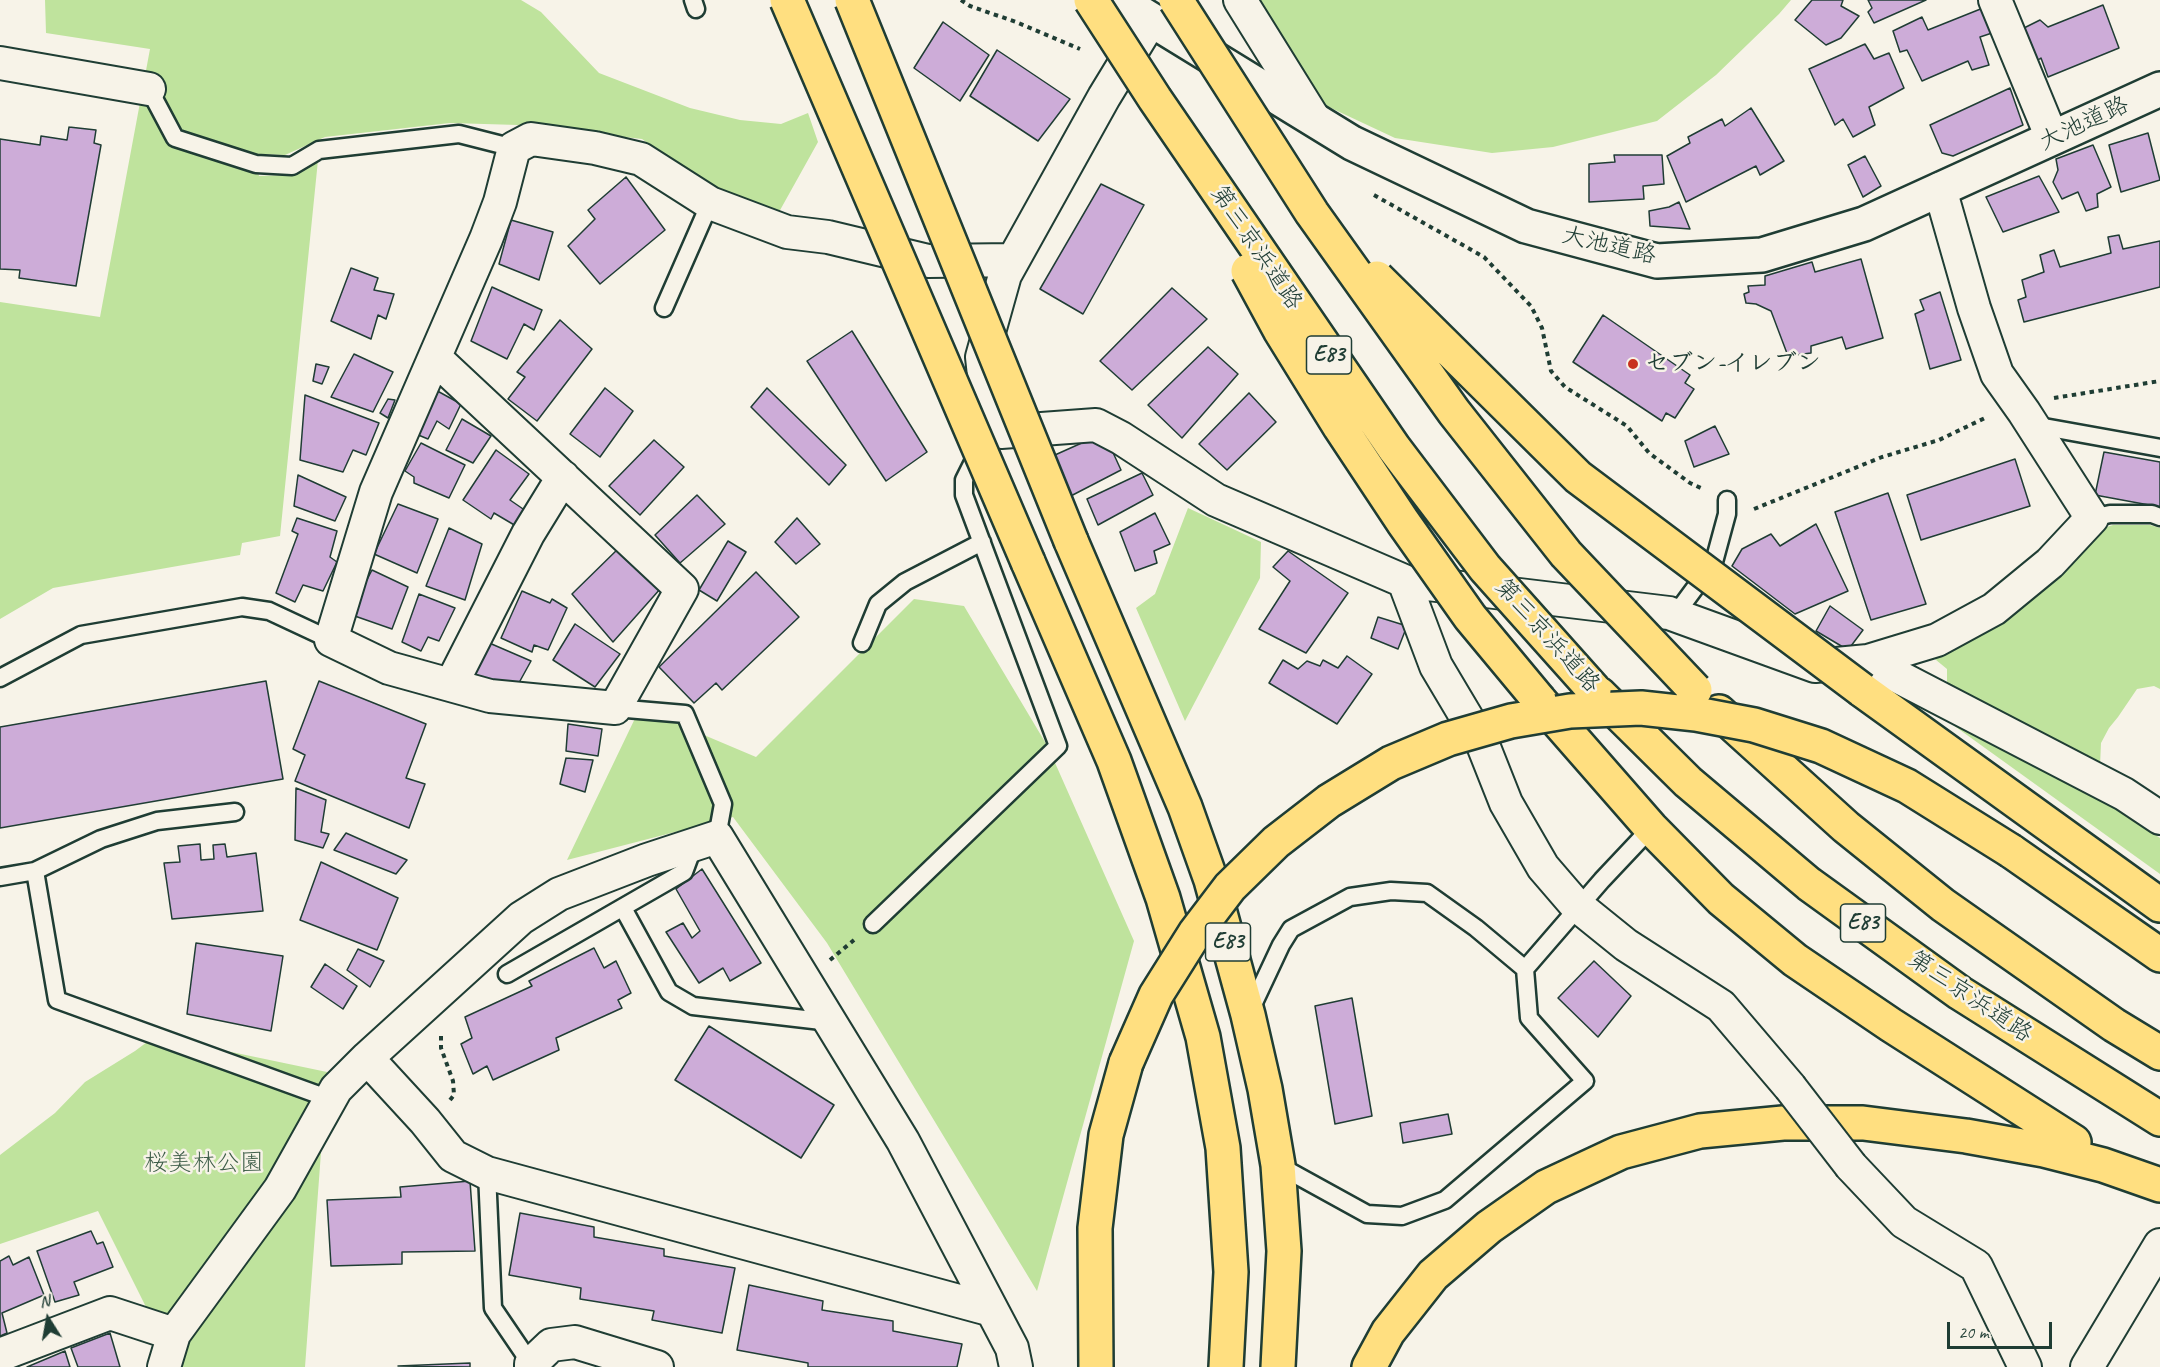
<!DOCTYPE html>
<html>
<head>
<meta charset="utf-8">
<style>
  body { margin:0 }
  #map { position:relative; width:2160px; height:1367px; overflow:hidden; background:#f7f3e8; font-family:Caveat,sans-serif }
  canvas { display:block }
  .north { position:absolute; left:18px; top:1289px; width:60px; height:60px; -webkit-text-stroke:4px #f7f3e8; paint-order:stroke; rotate:349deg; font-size:16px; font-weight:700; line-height:24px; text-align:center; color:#1f3d34 }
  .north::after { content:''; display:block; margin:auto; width:21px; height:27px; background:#1f3d34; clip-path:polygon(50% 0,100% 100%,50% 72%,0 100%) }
  .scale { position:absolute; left:1947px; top:1322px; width:105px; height:27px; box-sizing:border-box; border:3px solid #1f3d34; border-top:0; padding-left:8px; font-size:18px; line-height:21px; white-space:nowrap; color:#1f3d34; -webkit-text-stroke:4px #f7f3e8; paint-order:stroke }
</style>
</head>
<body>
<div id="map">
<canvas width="2160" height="1367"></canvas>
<div class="north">N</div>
<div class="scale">20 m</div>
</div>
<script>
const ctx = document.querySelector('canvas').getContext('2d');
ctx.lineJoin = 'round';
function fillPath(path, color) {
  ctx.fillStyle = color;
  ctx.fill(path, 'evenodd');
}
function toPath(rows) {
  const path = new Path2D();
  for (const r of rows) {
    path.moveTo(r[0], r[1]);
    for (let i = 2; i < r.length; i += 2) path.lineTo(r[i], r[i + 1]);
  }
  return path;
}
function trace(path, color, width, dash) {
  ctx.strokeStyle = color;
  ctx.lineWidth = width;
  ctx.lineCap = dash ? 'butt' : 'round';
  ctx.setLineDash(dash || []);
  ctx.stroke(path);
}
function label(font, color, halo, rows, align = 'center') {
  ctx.font = font + ' Caveat,"Klee One",sans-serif';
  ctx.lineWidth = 5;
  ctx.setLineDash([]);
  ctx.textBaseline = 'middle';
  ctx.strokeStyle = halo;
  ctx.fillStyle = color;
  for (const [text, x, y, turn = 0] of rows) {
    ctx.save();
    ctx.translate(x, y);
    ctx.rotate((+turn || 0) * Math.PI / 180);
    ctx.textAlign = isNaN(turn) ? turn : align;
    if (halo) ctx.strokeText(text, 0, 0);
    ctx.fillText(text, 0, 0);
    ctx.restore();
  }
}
const green = toPath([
  [45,0,521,0,541,12,599,73,690,108,740,120,781,124,808,113,818,142,779,212,703,182,642,139,518,125,450,123,325,137,285,155,254,154,259,176,289,175,318,160,280,536,242,543,240,555,53,588,0,619,0,302,100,317,150,49,46,33],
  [1257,0,1791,0,1779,14,1716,75,1657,121,1553,147,1492,153,1395,138,1316,101],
  [1188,508,1261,542,1260,578,1185,721,1136,608,1155,594],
  [2113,525,2150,525,2160,528,2160,689,2154,686,2137,689,2118,717,2109,728,2101,743,2100,766,2081,787,2160,838,2160,874,1935,712,1947,688,1947,669,1930,655,2097,530],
  [914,599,964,606,1048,747,1134,941,1037,1291,827,943,733,817,567,860,640,708,756,757],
  [155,1036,327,1072,305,1367,176,1367,98,1211,0,1244,0,1155,55,1113,85,1082,135,1051]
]);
const building = toPath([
  [1812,0,1843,0,1841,6,1859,16,1841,38,1826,45,1795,20,1812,0],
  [1868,0,1926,0,1874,23,1868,12,1872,8,1868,0],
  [2103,5,2119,48,2048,77,2041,58,2035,62,2020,30,2040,20,2048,27,2103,5],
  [1983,8,1992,33,1980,37,1989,65,1972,70,1968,61,1922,81,1907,50,1900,52,1893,31,1922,17,1928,30,1983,8],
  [943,22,989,55,960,101,914,68,943,22],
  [1865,44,1874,59,1889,53,1904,88,1869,107,1875,125,1853,137,1843,119,1835,125,1809,69,1865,44],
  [997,50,1070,99,1038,141,970,96,997,50],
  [2010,88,2023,125,1953,156,1942,153,1930,125,2010,88],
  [1751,108,1784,161,1760,175,1756,166,1686,202,1667,156,1690,143,1688,137,1722,119,1725,126,1751,108],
  [69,127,96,130,94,143,101,145,76,286,19,278,20,270,0,269,0,139,40,145,41,136,67,140,69,127],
  [2148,133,2160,180,2121,192,2109,145,2148,133],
  [2093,145,2111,187,2097,194,2098,207,2086,211,2078,192,2062,199,2053,182,2058,170,2056,159,2093,145],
  [1614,155,1662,155,1664,184,1643,186,1644,199,1589,202,1589,164,1615,162,1614,155],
  [1865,156,1881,186,1863,197,1848,165,1865,156],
  [2039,176,2059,212,2003,232,1986,197,2039,176],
  [626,177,665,230,600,284,568,246,595,219,588,210,626,177],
  [1101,184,1144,205,1083,314,1040,289,1101,184],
  [1679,202,1690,229,1650,226,1649,211,1669,207,1679,202],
  [511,220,553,232,539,280,499,264,511,220],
  [2119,235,2123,249,2160,241,2160,287,2024,322,2018,300,2026,297,2022,280,2044,272,2040,255,2054,250,2060,267,2111,253,2108,237,2119,235],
  [1861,259,1883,338,1846,349,1842,337,1811,346,1811,353,1788,356,1771,311,1756,304,1746,303,1744,294,1749,292,1748,286,1765,285,1765,276,1812,262,1815,272,1861,259],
  [351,268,378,278,374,290,394,294,386,319,378,315,371,339,331,321,351,268],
  [492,287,542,310,534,330,524,324,507,359,471,341,492,287],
  [1172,288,1207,319,1132,390,1100,361,1172,288],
  [1940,292,1961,360,1930,369,1915,314,1924,310,1920,300,1940,292],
  [1603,315,1690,375,1685,383,1694,389,1675,418,1666,413,1662,421,1573,362,1603,315],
  [560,320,592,349,537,421,508,399,525,377,517,372,560,320],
  [852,331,927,452,886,481,807,361,852,331],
  [1208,347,1238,374,1182,438,1148,405,1208,347],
  [354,354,393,372,373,412,331,397,354,354],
  [316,364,329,367,322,384,313,381,316,364],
  [432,388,461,404,449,429,437,421,428,439,411,432,432,388],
  [605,388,633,411,600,457,570,434,605,388],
  [767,388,846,465,829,485,751,407,767,388],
  [1249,393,1276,422,1227,470,1199,444,1249,393],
  [305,395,379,423,366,455,353,450,343,472,300,460,305,395],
  [388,399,395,400,388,418,380,413,388,399],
  [462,419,491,436,473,463,446,450,462,419],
  [1715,426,1729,454,1694,467,1685,441,1715,426],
  [1104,433,1121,470,1065,499,1046,459,1104,433],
  [654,440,684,467,640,515,609,486,654,440],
  [421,443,465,465,449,498,414,483,414,477,405,471,421,443],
  [496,450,529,474,510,500,526,511,516,526,494,513,491,519,463,500,496,450],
  [2104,452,2160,462,2160,507,2095,495,2104,452],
  [2015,459,2030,506,1921,540,1907,495,2015,459],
  [1142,473,1153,495,1098,525,1087,499,1142,473],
  [298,475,346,497,335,521,294,506,298,475],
  [1888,493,1926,604,1871,620,1835,512,1888,493],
  [697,495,725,524,680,563,655,535,697,495],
  [398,504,438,519,417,573,374,554,398,504],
  [1155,513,1170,544,1154,551,1157,563,1135,571,1120,532,1155,513],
  [297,518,337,531,330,557,337,562,323,591,303,585,295,602,276,593,298,534,292,531,297,518],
  [797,518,820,544,796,564,775,542,797,518],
  [1816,524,1848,591,1795,614,1732,566,1742,549,1771,534,1780,546,1816,524],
  [449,528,482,544,465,600,426,586,449,528],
  [728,541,746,552,717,601,699,590,728,541],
  [622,545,661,588,613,642,572,594,622,545],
  [1288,551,1348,593,1306,653,1259,629,1290,581,1273,567,1288,551],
  [372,570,408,587,392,629,349,614,372,570],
  [756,572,799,617,722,690,716,683,694,703,659,667,756,572],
  [522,591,550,603,552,599,567,608,548,650,534,645,532,652,501,638,522,591],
  [419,594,455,608,439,641,428,637,421,651,402,642,419,594],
  [1830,606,1863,630,1848,650,1816,631,1830,606],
  [1378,617,1407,626,1398,649,1371,638,1378,617],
  [575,624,620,654,595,687,553,660,575,624],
  [487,642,531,661,515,690,474,674,487,642],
  [1347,656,1372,674,1337,724,1269,683,1283,660,1298,669,1307,661,1320,666,1323,660,1338,668,1347,656],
  [266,681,283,779,0,828,0,727,266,681],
  [319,681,426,724,406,778,425,784,409,828,295,781,305,755,293,749,319,681],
  [568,724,602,729,598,756,566,751,568,724],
  [566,758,593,760,585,792,560,784,566,758],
  [296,788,326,800,321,832,329,834,323,848,295,840,296,788],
  [346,833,407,860,396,874,334,850,346,833],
  [200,844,201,860,214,859,213,845,225,844,227,857,256,853,263,911,172,919,164,863,180,862,178,846,200,844],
  [321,862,398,898,377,950,300,920,321,862],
  [702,869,761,963,730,981,723,968,699,983,666,932,683,923,692,938,700,931,676,889,702,869],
  [196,943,283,956,271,1031,187,1014,196,943],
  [594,948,604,968,616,961,631,993,618,1000,622,1008,556,1038,559,1050,493,1080,487,1066,473,1074,461,1044,472,1038,465,1017,532,986,529,981,594,948],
  [358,949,384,961,370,987,347,970,358,949],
  [1594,961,1631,996,1598,1037,1558,998,1594,961],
  [325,964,357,986,343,1009,311,987,325,964],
  [1352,998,1372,1116,1335,1124,1315,1006,1352,998],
  [709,1026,834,1105,801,1158,675,1080,709,1026],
  [1448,1114,1452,1134,1403,1143,1400,1123,1448,1114],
  [470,1181,475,1251,402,1252,402,1264,331,1266,327,1200,401,1197,400,1187,470,1181],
  [520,1213,594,1227,594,1237,664,1249,664,1256,735,1268,722,1333,652,1320,654,1311,580,1299,581,1288,509,1275,520,1213],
  [91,1231,97,1244,103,1242,113,1267,74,1282,79,1295,55,1302,37,1251,91,1231],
  [9,1256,13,1265,29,1257,44,1295,2,1313,7,1333,0,1336,0,1261,9,1256],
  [749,1285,823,1301,822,1310,893,1321,893,1331,962,1344,957,1367,808,1367,808,1363,737,1350,749,1285],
  [110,1333,120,1367,78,1367,71,1348,110,1333],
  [65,1351,70,1367,27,1367,65,1351],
  [470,1363,470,1367,398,1366,470,1363]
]);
const path = toPath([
  [961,0,970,6,1016,22,1080,49],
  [1374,195,1484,257,1531,306,1542,328,1551,371,1565,387,1627,426,1649,453,1690,483,1703,489],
  [2054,398,2160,381],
  [1754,509,1882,457,1939,440,1987,417],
  [830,960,854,940],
  [441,1036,441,1048,453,1081,454,1095,450,1100]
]);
const service = toPath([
  [693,0,696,9],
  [149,89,175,138,256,164,292,166,319,150,459,134,514,148],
  [664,308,710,203],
  [2033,425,2160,448],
  [2092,518,2110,514,2152,514,2160,517],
  [1675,615,1714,562,1727,514,1727,500],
  [862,643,878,604,905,582,982,542],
  [0,678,81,635,242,607,269,611,331,640],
  [615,708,685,714,723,804,717,837],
  [35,871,57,1000,330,1099],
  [0,877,35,871,101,839,157,821,235,812],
  [623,908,669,992,693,1006,830,1022],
  [873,924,1058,746,964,495,964,480,976,456,981,452],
  [507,974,684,872,694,845],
  [1250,1011,1281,945,1291,929,1350,897,1391,891,1427,893,1476,928,1525,969,1602,880,1651,828],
  [1278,1165,1367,1214,1402,1216,1445,1200,1585,1081,1529,1018,1525,969],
  [487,1173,493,1308,531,1364]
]);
const minor = toPath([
  [1240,0,1314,119],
  [1995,0,2052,138],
  [1151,20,1104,97,1005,275,982,357,986,394,1001,432,1096,425,1121,438,1216,500,1404,581,1436,666,1483,745,1506,803,1543,867,1574,903,1626,945,1721,1006,1790,1087],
  [0,63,149,89],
  [435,358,682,589,615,708,490,696,389,668,331,640,376,492,486,239,500,202,514,148,531,139,595,148,641,159,710,203,787,232,828,237,928,261,1013,260],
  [1428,584,1669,613,1815,666,1868,661,1937,640,1994,609,2050,563,2092,518,2024,412,1997,374,1974,308,1940,189],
  [1868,661,2124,794,2160,818],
  [451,685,528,534,563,477],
  [367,1058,425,1121,453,1156,487,1173,992,1310],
  [1851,1166,1904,1222,1976,1266,2025,1367],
  [0,1355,110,1313,174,1334,280,1189,336,1089,367,1058,521,918,559,894,647,860,717,837,903,1141,1012,1348,1016,1367],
  [164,1367,174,1334],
  [531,1367,531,1364,551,1345,575,1342,657,1367],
  [2087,1367,2160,1245]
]);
const tertiary = toPath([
  [1119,0,1352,143,1526,226,1657,261,1762,255,1864,224,2160,89]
]);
const motorway = toPath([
  [1071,541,1185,807,1211,880,1248,1015,1265,1089,1278,1165,1284,1251,1278,1367],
  [1028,562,1114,761,1163,898,1203,1037,1223,1148,1231,1272,1226,1367],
  [1862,690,2160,905],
  [1599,694,1688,782,1809,884,1960,993,2160,1119],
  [1539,700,1651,828,1721,899,1795,960,1891,1025,2074,1142],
  [1719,712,1846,827,1943,905,2114,1025,2160,1053],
  [2011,851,2160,955],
  [1096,1367,1095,1228,1106,1135,1126,1063],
  [1369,1367,1388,1332,1433,1275,1489,1227,1546,1187,1621,1152,1700,1131,1783,1123,1863,1123,1966,1136,2044,1150,2103,1165,2160,1185]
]);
const minorBridge = toPath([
  [1790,1087,1851,1166]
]);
const motorwayBridge = toPath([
  [787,0,1028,562],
  [852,0,1071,541],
  [1091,0,1155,99,1394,448,1485,568,1594,690],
  [1176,0,1312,213,1454,412,1566,554,1695,690],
  [1248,271,1280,330,1340,427,1403,522,1470,617,1539,700],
  [1377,278,1578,477,1862,690],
  [1126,1063,1156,995,1195,933,1230,887,1276,842,1329,801,1391,763,1448,739,1511,721,1570,711,1641,708,1696,714,1754,725,1821,746,1907,786,2011,851]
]);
const markers = [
  [1633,364,6,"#c8321e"]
];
const shields = [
  [1329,355,45],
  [1863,923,45],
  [1228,942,45]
];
const shieldNames = [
  ["E83",1329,355],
  ["E83",1863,923],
  ["E83",1228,942]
];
const streetNames = [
  ["大池道路",2084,124,-25],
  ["大池道路",1609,246,13],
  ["第三京浜道路",1256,248,56],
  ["第三京浜道路",1547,636,48],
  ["第三京浜道路",1970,997,34]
];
const poiNames = [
  ["セブン-イレブン",1645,364]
];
const parkNames = [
  ["桜美林公園",204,1164]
];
fillPath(green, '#bfe39d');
fillPath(building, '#cdacd8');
trace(building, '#1f3d34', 1.5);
trace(service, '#1f3d34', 21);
trace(minor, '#1f3d34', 36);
trace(tertiary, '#1f3d34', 38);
trace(motorway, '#1f3d34', 38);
trace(path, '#1f3d34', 4, [4.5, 4.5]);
trace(service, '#f7f3e8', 16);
trace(minor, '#f7f3e8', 32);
trace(tertiary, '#f7f3e8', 33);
trace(motorway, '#ffdf80', 33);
trace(minorBridge, '#1f3d34', 36, []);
trace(motorwayBridge, '#1f3d34', 38, []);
trace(minorBridge, '#f7f3e8', 32);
trace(motorwayBridge, '#ffdf80', 33);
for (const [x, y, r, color] of markers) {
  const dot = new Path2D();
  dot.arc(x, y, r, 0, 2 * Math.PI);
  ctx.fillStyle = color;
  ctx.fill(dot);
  trace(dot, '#f7f3e8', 2);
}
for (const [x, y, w] of shields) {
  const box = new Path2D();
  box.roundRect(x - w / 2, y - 19, w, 38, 4.5);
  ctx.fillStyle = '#f7f3e8';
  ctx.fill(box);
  trace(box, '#1f3d34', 1.5);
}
label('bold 22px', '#1f3d34', null, shieldNames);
label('24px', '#1f3d34', '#f7f3e8', streetNames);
label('bold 24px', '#1f3d34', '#f7f3e8', poiNames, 'left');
label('24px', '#3f5e49', '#f7f3e8', parkNames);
</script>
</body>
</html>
